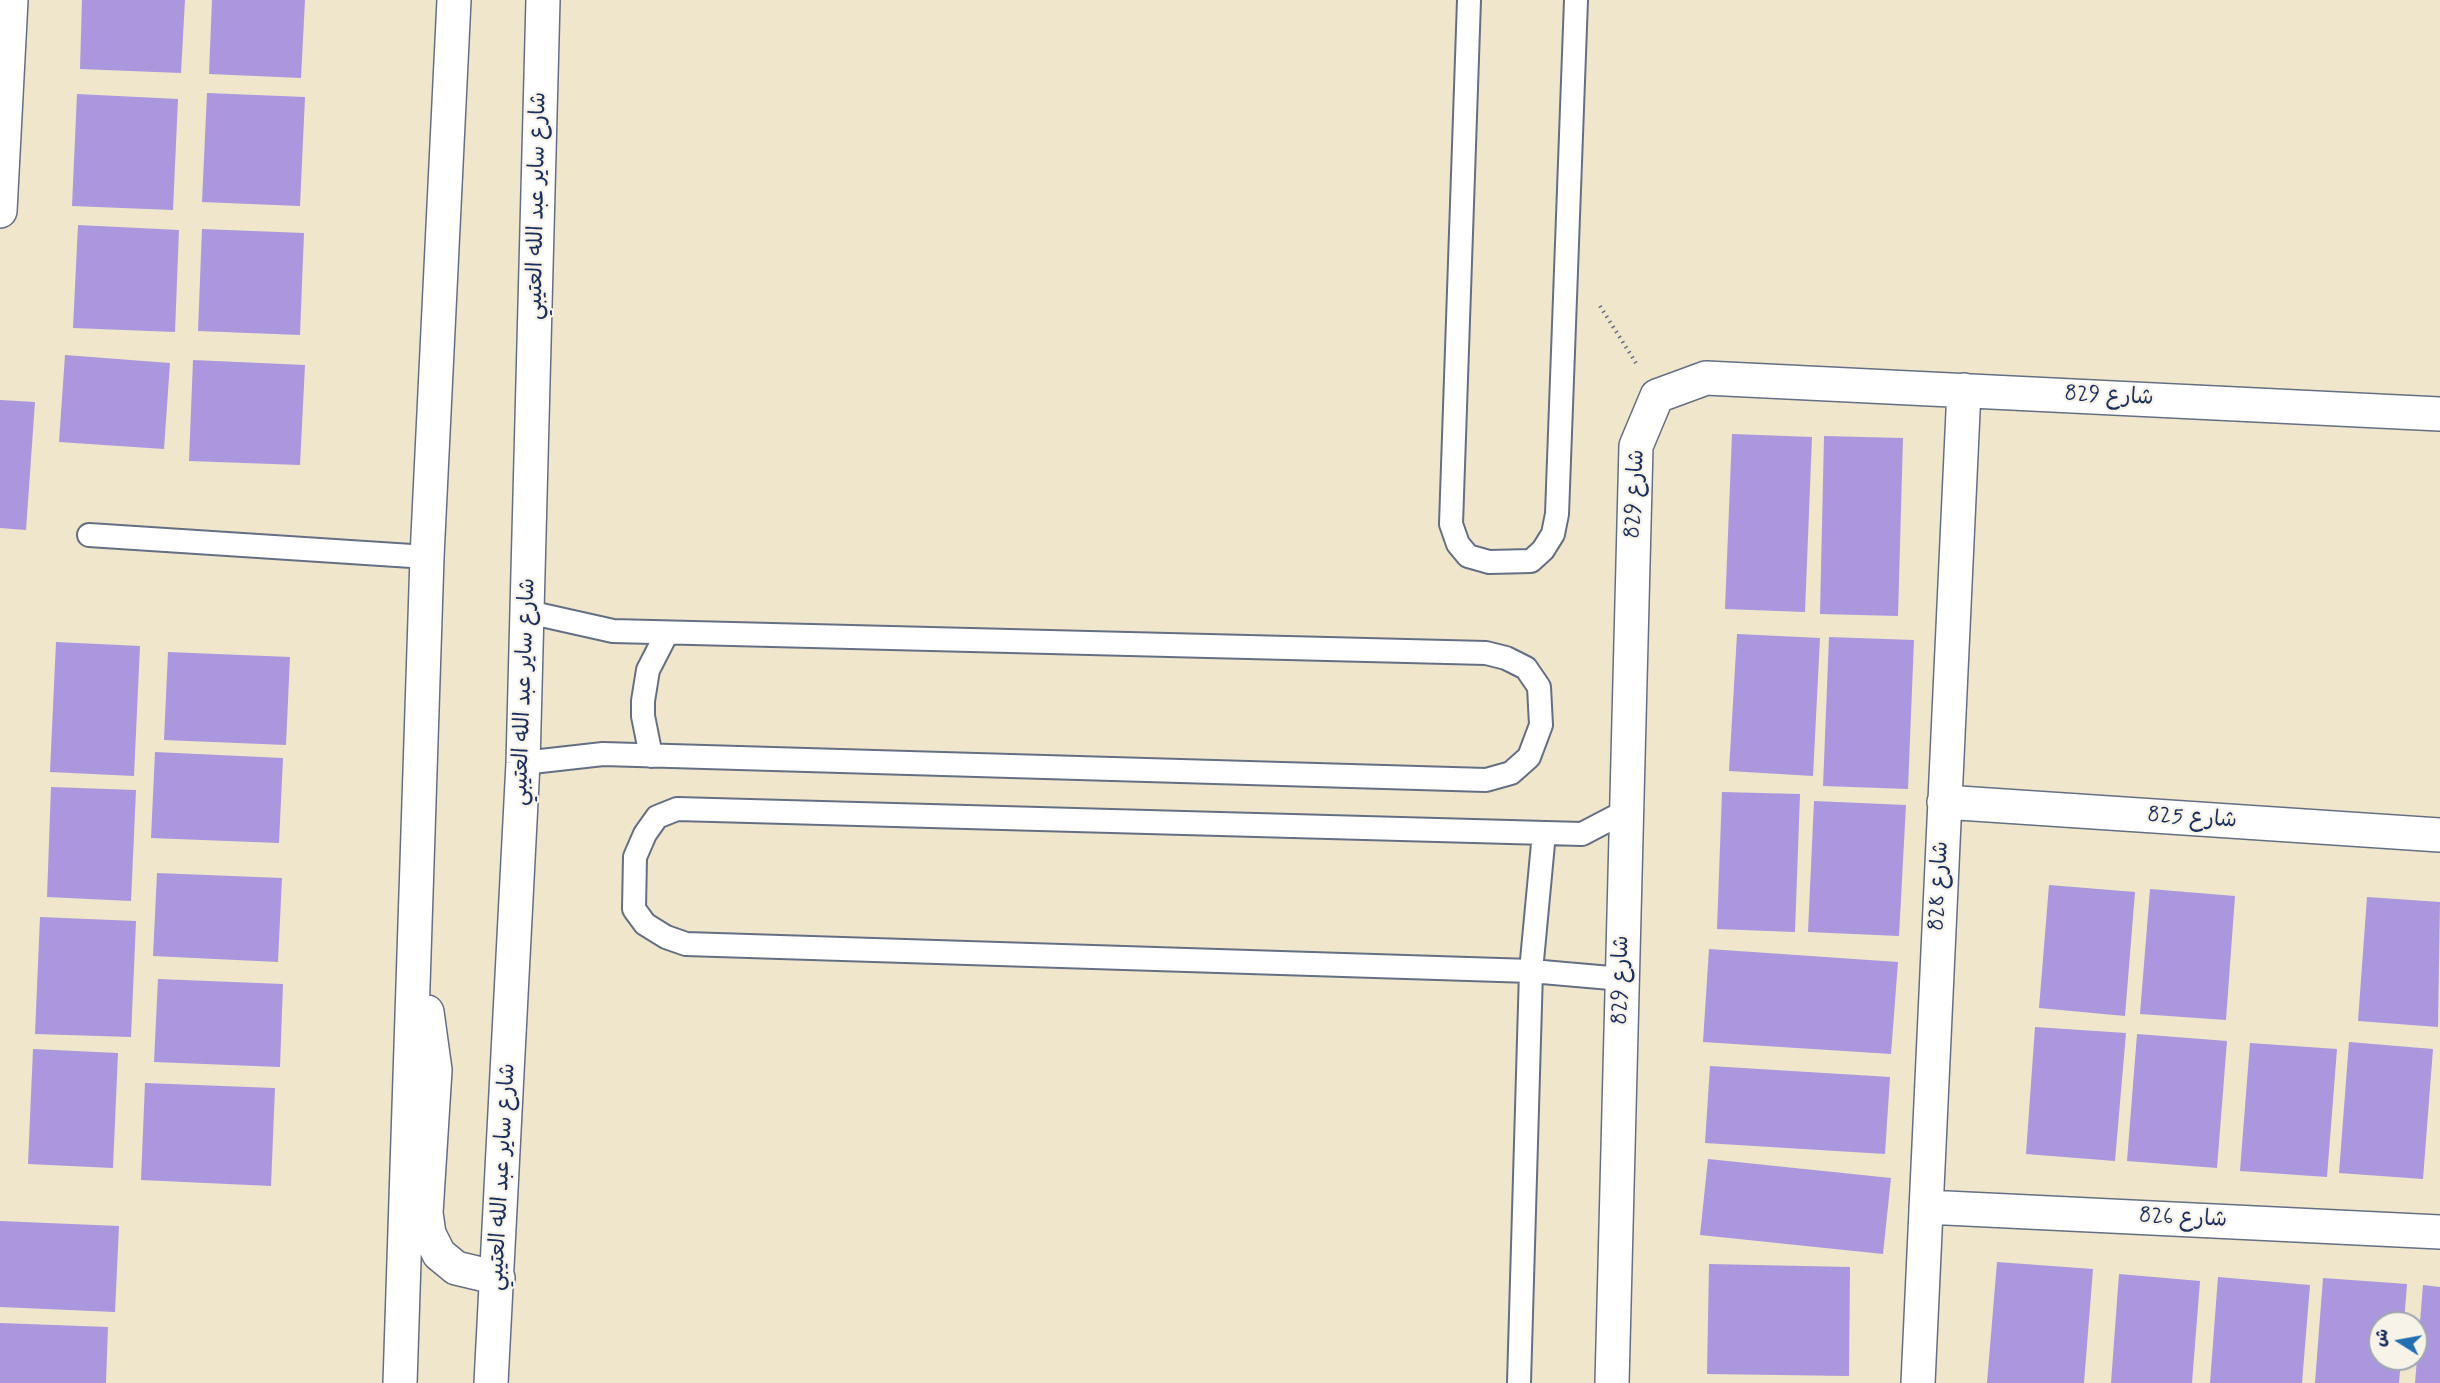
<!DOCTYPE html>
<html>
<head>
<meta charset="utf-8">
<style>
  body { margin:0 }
  #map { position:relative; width:2440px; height:1383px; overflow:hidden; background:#efe6cc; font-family:Mynerve,"Playpen Sans Arabic",sans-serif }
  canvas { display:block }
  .north { position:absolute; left:2368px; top:1311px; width:60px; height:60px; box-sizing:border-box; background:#f7f3e8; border:2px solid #9fa5b1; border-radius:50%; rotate:281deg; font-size:16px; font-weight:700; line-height:24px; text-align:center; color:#1b2f5e }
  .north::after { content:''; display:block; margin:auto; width:21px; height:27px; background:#1f6fb2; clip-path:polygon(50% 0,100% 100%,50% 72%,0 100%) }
</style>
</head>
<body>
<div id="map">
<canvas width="2440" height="1383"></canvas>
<div class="north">ش</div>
</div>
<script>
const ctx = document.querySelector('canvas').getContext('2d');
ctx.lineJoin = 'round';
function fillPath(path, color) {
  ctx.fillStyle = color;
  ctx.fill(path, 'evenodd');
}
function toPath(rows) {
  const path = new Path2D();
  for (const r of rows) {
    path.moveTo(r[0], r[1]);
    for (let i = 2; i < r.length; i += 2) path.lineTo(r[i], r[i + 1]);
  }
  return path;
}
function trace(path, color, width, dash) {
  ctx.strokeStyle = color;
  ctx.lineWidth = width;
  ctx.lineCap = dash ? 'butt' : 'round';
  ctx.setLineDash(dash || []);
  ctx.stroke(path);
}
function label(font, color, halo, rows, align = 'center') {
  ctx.font = font + ' Mynerve,"Playpen Sans Arabic",sans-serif';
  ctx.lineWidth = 4.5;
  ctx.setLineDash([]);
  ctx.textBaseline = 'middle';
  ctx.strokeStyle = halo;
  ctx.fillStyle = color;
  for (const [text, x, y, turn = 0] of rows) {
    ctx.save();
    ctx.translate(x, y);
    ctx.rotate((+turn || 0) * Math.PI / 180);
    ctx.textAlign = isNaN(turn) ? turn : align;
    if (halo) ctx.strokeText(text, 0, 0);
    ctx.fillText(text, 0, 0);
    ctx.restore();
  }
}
const building = toPath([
  [82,0,185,0,181,73,80,69],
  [212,0,305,0,301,78,209,74],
  [207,93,305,97,300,206,202,202],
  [77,94,178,99,173,210,72,206],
  [78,225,179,230,175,332,73,328],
  [202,229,304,233,300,335,198,331],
  [65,355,170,363,164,449,59,442],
  [193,360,305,365,300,465,189,461],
  [0,400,35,402,26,530,0,528],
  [1732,434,1812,437,1805,612,1725,609],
  [1824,436,1903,438,1898,616,1820,614],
  [1737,634,1820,638,1813,776,1729,771],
  [1829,637,1914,640,1908,789,1823,786],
  [56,642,140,646,134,776,50,772],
  [168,652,290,657,286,745,164,740],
  [155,752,283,758,279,843,151,838],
  [51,787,136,790,131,901,47,897],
  [1722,792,1800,794,1795,932,1717,929],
  [1814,801,1906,805,1899,936,1808,932],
  [157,873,282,878,278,962,153,956],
  [2049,885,2135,892,2125,1016,2039,1008],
  [2150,889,2235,896,2226,1020,2140,1014],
  [2367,897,2440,902,2438,1027,2358,1021],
  [40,917,136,921,131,1037,35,1034],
  [1709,949,1898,962,1891,1054,1703,1042],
  [158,979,283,984,280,1067,154,1062],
  [2035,1027,2126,1033,2115,1161,2026,1154],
  [2137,1034,2227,1041,2217,1168,2127,1161],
  [2349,1042,2433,1049,2423,1179,2339,1173],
  [2250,1043,2337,1049,2327,1177,2240,1171],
  [33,1049,118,1053,113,1168,28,1164],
  [1710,1066,1890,1077,1885,1154,1705,1143],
  [145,1083,275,1088,271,1186,141,1180],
  [1708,1159,1891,1178,1883,1254,1700,1235],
  [0,1221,119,1226,115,1312,0,1307],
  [1997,1262,2093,1269,2084,1383,1987,1383],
  [1709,1264,1850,1267,1849,1376,1707,1374],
  [2119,1274,2200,1281,2192,1383,2111,1383],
  [2218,1277,2310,1285,2302,1383,2210,1383],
  [2323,1278,2407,1284,2404,1323,2380,1323,2380,1359,2401,1359,2399,1383,2315,1383],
  [2423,1285,2440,1287,2440,1383,2415,1383],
  [0,1323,108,1327,106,1383,0,1383]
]);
const path = toPath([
  [1600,306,1636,363]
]);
const service = toPath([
  [1469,0,1451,524,1458,544,1468,556,1489,562,1531,561,1543,550,1553,534,1557,514,1576,0],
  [89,535,427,557],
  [651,756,643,716,643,701,648,670,667,633],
  [523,763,603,754,1486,780,1511,773,1529,757,1541,725,1539,687,1526,668,1506,658,1486,653,613,631,528,612],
  [1622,979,1531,971,686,944,666,937,645,924,634,909,635,857,645,834,657,817,677,809,1582,834,1626,811],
  [1519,1383,1531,971,1544,833]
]);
const minor = toPath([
  [0,211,11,0],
  [1944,802,2440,835],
  [1926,1207,2440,1232],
  [1612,1383,1636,446,1657,396,1706,378,2440,414],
  [1918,1383,1964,390]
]);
const tertiary = toPath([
  [427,1012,435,1070,426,1213,429,1234,439,1254,456,1268,498,1278],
  [400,1383,427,557,454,0],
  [491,1383,523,763,543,0]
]);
const streetNames = [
  ["شارع ساير عبد الله العتيبي",538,206,-89],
  ["شارع 829",2109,397,3],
  ["شارع 829",1636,494,-87],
  ["شارع ساير عبد الله العتيبي",525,692,-88],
  ["شارع 825",2192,819,4],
  ["شارع 828",1940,886,-87],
  ["شارع 829",1622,980,-89],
  ["شارع ساير عبد الله العتيبي",503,1177,-87],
  ["شارع 826",2183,1219,3]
];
fillPath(building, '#ab97dd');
trace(service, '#656f84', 26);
trace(minor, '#656f84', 36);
trace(tertiary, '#656f84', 36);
trace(path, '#656f84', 4, [1.5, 4.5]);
trace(service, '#fff', 22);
trace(minor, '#fff', 33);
trace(tertiary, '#fff', 33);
label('22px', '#1b2f5e', '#f7f3e8', streetNames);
</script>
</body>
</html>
